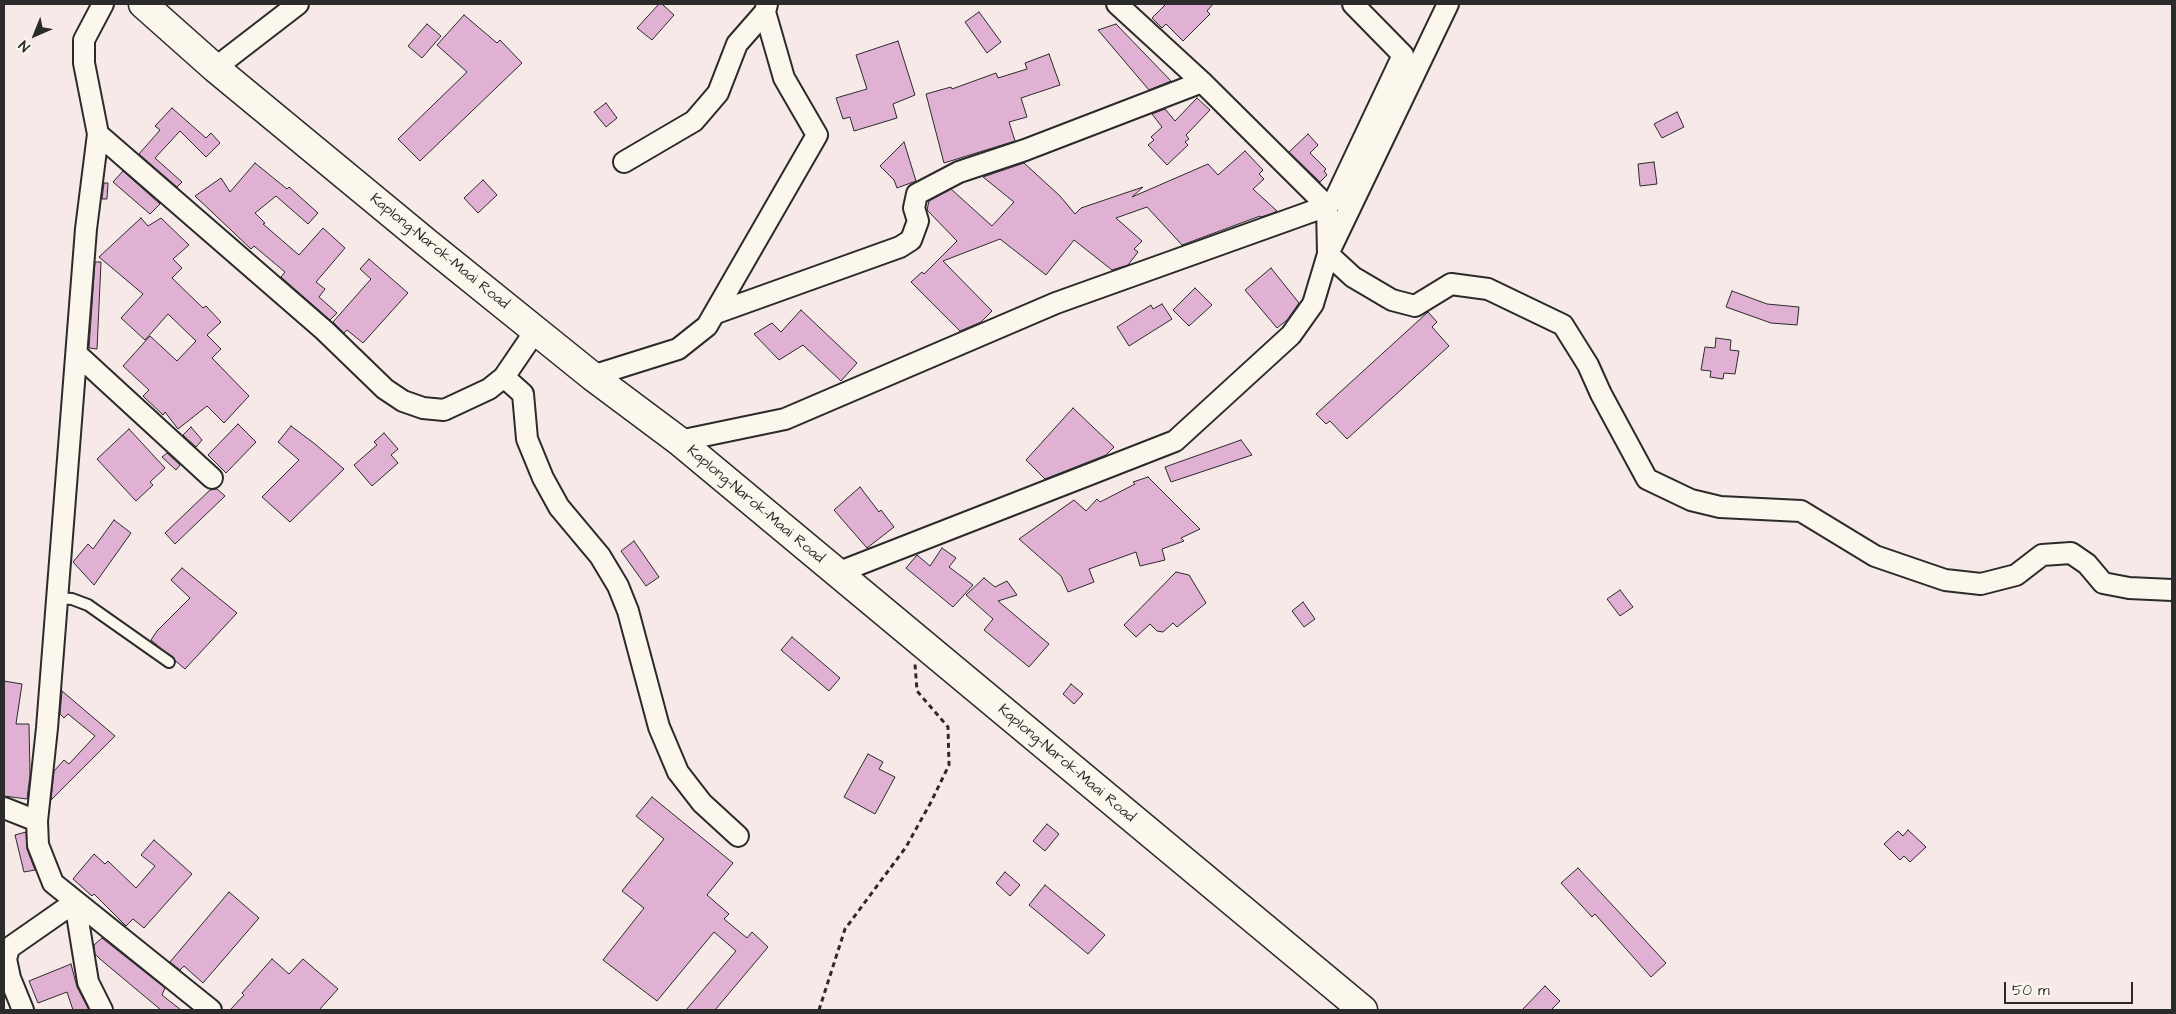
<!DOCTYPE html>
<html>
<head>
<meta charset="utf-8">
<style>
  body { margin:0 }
  #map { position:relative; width:2176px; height:1014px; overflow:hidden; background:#f6e9e7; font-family:"Architects Daughter",sans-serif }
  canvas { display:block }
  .frame { position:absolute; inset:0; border:5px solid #2b2b2b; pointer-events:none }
  .north { position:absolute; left:10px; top:10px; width:50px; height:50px; -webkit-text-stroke:4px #fbf7ec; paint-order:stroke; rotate:224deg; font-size:14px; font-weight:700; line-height:20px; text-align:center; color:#2b2b2b }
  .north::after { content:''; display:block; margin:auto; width:18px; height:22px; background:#2b2b2b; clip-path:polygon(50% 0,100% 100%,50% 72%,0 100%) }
  .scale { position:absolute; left:2004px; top:982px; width:129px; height:22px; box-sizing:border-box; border:2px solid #2b2b2b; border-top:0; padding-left:6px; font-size:15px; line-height:18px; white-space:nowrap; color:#2b2b2b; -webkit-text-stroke:4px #fbf7ec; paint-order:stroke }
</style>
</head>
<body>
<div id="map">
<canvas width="2176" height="1014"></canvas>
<div class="frame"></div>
<div class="north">N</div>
<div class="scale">50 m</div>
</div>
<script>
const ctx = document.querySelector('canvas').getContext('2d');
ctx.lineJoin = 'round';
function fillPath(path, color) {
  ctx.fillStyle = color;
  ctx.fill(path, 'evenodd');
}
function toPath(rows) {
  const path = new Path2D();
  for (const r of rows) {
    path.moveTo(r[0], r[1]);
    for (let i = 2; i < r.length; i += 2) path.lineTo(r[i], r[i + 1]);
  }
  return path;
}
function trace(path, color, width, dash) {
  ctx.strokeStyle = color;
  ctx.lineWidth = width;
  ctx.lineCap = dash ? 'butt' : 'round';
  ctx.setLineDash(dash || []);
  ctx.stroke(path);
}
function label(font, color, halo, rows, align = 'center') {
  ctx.font = font + ' "Architects Daughter",sans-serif';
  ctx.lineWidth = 4;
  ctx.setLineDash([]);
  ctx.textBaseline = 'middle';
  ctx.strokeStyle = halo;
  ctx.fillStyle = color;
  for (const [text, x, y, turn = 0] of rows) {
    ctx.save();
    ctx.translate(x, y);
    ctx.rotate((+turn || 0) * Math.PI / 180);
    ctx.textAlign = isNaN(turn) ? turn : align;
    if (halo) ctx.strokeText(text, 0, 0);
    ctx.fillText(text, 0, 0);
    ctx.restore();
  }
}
const building = toPath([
  [659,4,662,4,674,15,652,40,637,28,659,4],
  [1166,4,1213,4,1207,11,1210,14,1183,41,1166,24,1162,28,1152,18,1166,4],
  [979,12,1001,42,987,53,965,22,979,12],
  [464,15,497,43,500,40,522,63,420,161,398,139,467,72,437,45,464,15],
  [427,24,441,36,422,58,408,46,427,24],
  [1116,24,1171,81,1149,90,1098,30,1116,24],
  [898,41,915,95,893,104,897,118,854,131,850,117,843,119,836,98,867,89,856,55,898,41],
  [1049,54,1060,85,1021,98,1027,117,1009,122,1015,141,944,163,926,94,951,87,952,89,996,73,998,78,1027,69,1025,63,1049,54],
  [1197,98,1210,110,1186,135,1189,139,1185,142,1188,145,1167,165,1148,145,1154,140,1151,137,1162,127,1152,114,1165,109,1175,121,1197,98],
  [606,103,617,118,606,127,594,112,606,103],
  [172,108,206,138,211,133,220,143,206,157,180,131,155,158,182,182,177,187,139,154,160,130,155,126,172,108],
  [1677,112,1684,127,1662,138,1654,124,1677,112],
  [1308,134,1318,145,1310,153,1326,169,1324,171,1327,175,1320,182,1289,152,1308,134],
  [904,142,916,181,897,188,894,180,880,166,904,142],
  [1245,151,1263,170,1259,174,1264,179,1253,189,1277,211,1273,213,1261,217,1260,216,1182,245,1147,207,1116,218,1142,241,1134,249,1138,252,1128,265,1112,270,1074,240,1046,275,1000,239,943,261,992,311,981,322,960,331,911,282,922,272,924,274,957,241,927,210,929,201,951,189,992,226,1014,202,983,177,1024,163,1060,196,1075,214,1081,208,1143,187,1132,197,1208,164,1218,175,1245,151],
  [1654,162,1657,184,1640,186,1638,164,1654,162],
  [255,163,287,189,289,187,318,213,308,224,276,196,255,213,265,223,263,224,299,255,323,228,345,248,316,282,325,289,319,297,337,313,330,320,281,277,285,272,254,246,251,249,195,196,221,178,230,192,255,163],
  [123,171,160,204,150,214,113,182,123,171],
  [483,180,497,195,478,213,464,198,483,180],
  [104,183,108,183,107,199,102,199,104,183],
  [141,218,148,226,161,218,189,245,173,259,182,268,172,278,203,308,206,306,221,322,207,335,221,349,212,358,249,396,224,423,207,406,178,429,165,412,163,415,143,396,149,390,123,366,150,336,177,361,196,341,168,314,145,340,121,318,143,294,99,257,141,218],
  [369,259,408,293,363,343,347,330,344,333,333,322,371,279,360,269,369,259],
  [95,262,101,262,97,349,89,348,95,262],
  [1271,268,1299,303,1287,320,1277,328,1245,290,1271,268],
  [1195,288,1212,305,1189,326,1173,310,1195,288],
  [1732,291,1767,304,1799,307,1797,325,1771,323,1726,307,1732,291],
  [1162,304,1172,319,1129,346,1117,327,1151,305,1153,309,1162,304],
  [801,310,857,363,841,381,803,345,779,360,754,334,772,323,781,332,801,310],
  [1428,312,1437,322,1432,327,1449,346,1347,439,1330,421,1326,424,1316,414,1428,312],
  [1716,338,1731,340,1730,350,1739,351,1735,374,1724,373,1723,379,1710,377,1711,371,1701,370,1705,347,1715,348,1716,338],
  [1073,408,1114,447,1106,455,1045,479,1026,460,1073,408],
  [238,424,256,442,226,473,208,455,238,424],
  [291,426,315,444,344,469,290,522,262,497,299,460,278,442,291,426],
  [191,427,202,440,196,447,183,435,191,427],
  [129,429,165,468,150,482,153,485,136,501,97,459,129,429],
  [384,433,398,449,391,455,398,463,372,486,354,465,377,445,374,442,384,433],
  [1241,440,1252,455,1171,482,1165,467,1241,440],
  [167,453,180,465,176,470,162,457,167,453],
  [1148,477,1200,529,1181,538,1184,541,1162,549,1165,560,1140,566,1136,552,1089,569,1094,582,1068,592,1061,576,1019,539,1074,500,1086,511,1097,499,1100,502,1135,484,1133,482,1148,477],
  [860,487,879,512,881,510,894,527,867,548,834,510,860,487],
  [217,489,225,496,175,544,165,533,210,490,217,489],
  [114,520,131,533,94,585,73,562,88,544,93,549,114,520],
  [634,541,659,577,646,586,621,551,634,541],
  [942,548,956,558,949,567,973,585,953,607,906,568,917,555,930,566,942,548],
  [182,568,237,613,185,669,151,640,157,631,190,598,171,580,182,568],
  [1176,572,1189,575,1206,603,1177,627,1173,623,1163,632,1157,631,1150,624,1136,637,1124,625,1176,572],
  [984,578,995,587,1007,581,1017,595,998,601,1049,644,1029,667,984,630,993,619,966,595,984,578],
  [1620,590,1633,607,1620,616,1607,599,1620,590],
  [1303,602,1315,619,1304,627,1292,611,1303,602],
  [792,637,840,678,829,691,781,650,792,637],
  [4,681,22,684,16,724,29,724,30,775,27,799,4,796,4,681],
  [1071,684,1083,694,1074,704,1063,694,1071,684],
  [62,691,115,736,51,800,54,771,64,760,69,764,95,736,68,714,64,718,60,714,62,691],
  [868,754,883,762,879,769,895,777,875,814,844,797,868,754],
  [652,797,733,863,707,895,729,914,724,919,747,938,752,932,768,947,715,1010,686,1010,736,951,714,932,657,1001,603,960,644,908,622,891,664,839,636,816,652,797],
  [1047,824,1059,834,1045,851,1033,841,1047,824],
  [1908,830,1926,847,1910,862,1904,856,1900,860,1884,844,1898,831,1903,836,1908,830],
  [26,832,27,849,35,870,24,872,15,835,26,832],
  [154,840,192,874,144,928,133,919,126,926,94,894,92,896,73,879,94,854,105,864,108,861,136,888,155,866,141,855,154,840],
  [1578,868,1666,963,1651,977,1595,914,1592,917,1561,883,1578,868],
  [1005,872,1020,885,1010,896,996,883,1005,872],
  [1045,885,1105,935,1088,954,1029,905,1045,885],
  [229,892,259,918,203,983,184,966,180,970,170,962,229,892],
  [102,938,165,988,162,995,181,1010,161,1010,100,959,95,954,94,945,102,938],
  [272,959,289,974,303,959,338,989,319,1010,230,1010,244,995,242,993,272,959],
  [71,964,77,987,89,1010,73,1010,67,992,38,1003,29,981,71,964],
  [1545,986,1560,1001,1551,1010,1522,1010,1545,986]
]);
const path = toPath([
  [819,1010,845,929,906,847,931,802,949,765,948,727,917,691,915,664]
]);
const service = toPath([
  [56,598,72,599,88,605,169,662]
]);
const minor = toPath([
  [103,4,84,40,84,63,98,134,86,229,47,728,37,821,38,845,53,883,211,1010],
  [1448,4,1328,254,1353,277,1392,300,1415,306,1451,284,1488,289,1563,325,1588,365,1601,394,1647,479,1691,500,1720,507,1801,511,1875,556,1945,580,1981,584,2016,575,2042,555,2071,553,2087,564,2103,583,2129,588,2172,590],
  [215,68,298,4],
  [98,134,325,331,385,389,403,401,423,408,444,410,489,389,504,377,536,330],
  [624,162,694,121,718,93,737,44,765,12,767,4],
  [716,313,900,247,911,240,918,221,914,208,917,194,959,172,1025,150,1202,82],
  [78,355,212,478],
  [592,376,678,349,707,326,817,135,784,78,765,12],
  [504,377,523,394,527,439,543,478,559,507,600,556,618,586,628,611,659,727,678,772,702,803,738,836],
  [679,441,785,419,1056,303,1327,206,1335,199,1403,55,1353,4],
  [837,573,1175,441,1291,335,1313,304,1328,254,1327,206,1202,82,1117,4],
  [4,808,37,821],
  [23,1010,10,978,6,959,9,948,75,902,88,982,102,1010]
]);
const trunk = toPath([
  [143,4,215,68,427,243,592,376,679,441,1363,1010]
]);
const streetNames = [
  ["Kaplong-Narok-Maai Road",439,252,39],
  ["Kaplong-Narok-Maai Road",755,505,40],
  ["Kaplong-Narok-Maai Road",1066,764,40]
];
fillPath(building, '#e0b1d3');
trace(building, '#2b2b2b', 1);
trace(service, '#2b2b2b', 14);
trace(minor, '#2b2b2b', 24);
trace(trunk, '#2b2b2b', 31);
trace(path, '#2b2b2b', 3, [5, 4]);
trace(service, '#fbf7ec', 10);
trace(minor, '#fbf7ec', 20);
trace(trunk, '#fbf7ec', 28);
label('15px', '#2b2b2b', '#fbf7ec', streetNames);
</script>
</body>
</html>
